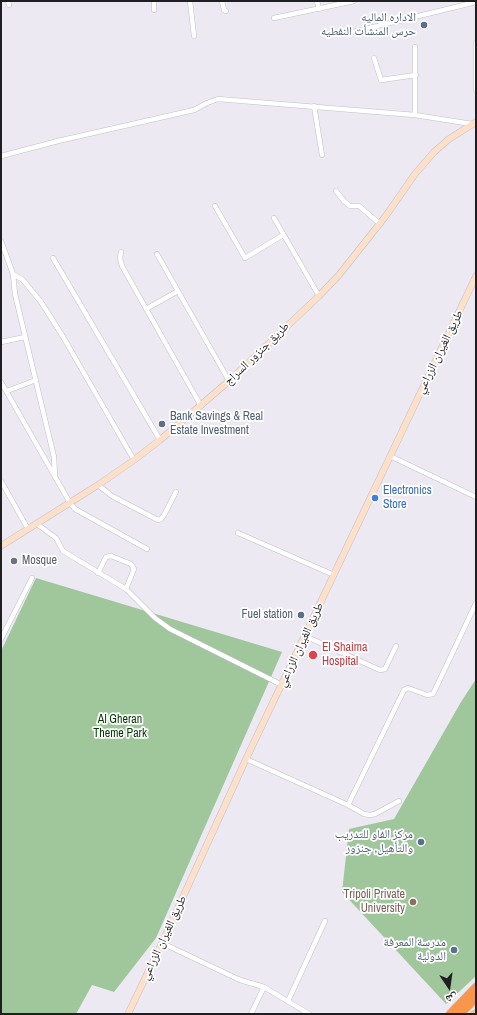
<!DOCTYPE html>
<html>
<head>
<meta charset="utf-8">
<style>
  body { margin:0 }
  #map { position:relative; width:477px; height:1015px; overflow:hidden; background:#ece9f2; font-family:"Archivo Narrow","Noto Naskh Arabic",sans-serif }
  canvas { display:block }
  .frame { position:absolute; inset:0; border:2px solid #1f1e21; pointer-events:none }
  .north { position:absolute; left:429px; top:967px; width:40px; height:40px; -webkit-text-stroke:3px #fff; paint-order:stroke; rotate:167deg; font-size:11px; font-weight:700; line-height:16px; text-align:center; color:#1f1e21 }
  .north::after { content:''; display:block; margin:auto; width:14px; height:18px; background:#1f1e21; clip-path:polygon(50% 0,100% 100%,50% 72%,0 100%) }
</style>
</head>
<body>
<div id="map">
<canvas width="477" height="1015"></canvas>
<div class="frame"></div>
<div class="north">ش</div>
</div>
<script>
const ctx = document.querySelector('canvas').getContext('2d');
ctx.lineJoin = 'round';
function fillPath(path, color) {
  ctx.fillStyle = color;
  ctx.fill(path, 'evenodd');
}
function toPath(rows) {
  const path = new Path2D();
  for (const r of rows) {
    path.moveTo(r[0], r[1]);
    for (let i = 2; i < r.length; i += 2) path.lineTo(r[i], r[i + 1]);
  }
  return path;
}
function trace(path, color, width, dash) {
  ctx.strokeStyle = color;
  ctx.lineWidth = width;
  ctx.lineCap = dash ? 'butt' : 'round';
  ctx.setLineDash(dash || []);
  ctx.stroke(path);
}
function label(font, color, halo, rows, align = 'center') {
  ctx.font = font + ' "Archivo Narrow","Noto Naskh Arabic",sans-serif';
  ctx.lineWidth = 3.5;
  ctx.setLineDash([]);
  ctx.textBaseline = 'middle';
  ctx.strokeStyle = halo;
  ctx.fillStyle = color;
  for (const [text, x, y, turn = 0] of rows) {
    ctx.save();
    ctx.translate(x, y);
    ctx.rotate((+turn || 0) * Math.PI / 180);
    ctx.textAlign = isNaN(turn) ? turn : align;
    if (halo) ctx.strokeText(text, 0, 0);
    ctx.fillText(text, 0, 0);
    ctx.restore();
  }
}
const green = toPath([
  [36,578,282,652,156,938,114,992,92,985,76,1014,1,1014,1,651],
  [476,679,476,976,446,1004,342,892,349,829,394,819,461,702]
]);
const street = toPath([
  [8,1,9,5],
  [154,1,154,10],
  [190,1,194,36],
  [222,1,224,10,226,11],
  [317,1,319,9],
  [274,18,354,1],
  [353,32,476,2],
  [476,43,476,90],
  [415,47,415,115],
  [374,58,381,80,416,75],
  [314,106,322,155],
  [1,156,58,141,194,110,207,103,218,99,415,115,472,124],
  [336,191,344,201,350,206,359,206,380,224],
  [215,206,245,258,283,235],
  [274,218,319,296],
  [1,241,13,274,15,294,54,457,55,477],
  [121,252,120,258,122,266,201,406],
  [157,254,229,381],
  [53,258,160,440],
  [13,274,23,280,41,302,62,335,134,460],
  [146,309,178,291],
  [1,342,25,337],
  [1,382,70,503,75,509,147,549],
  [7,391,36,380],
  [390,456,476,497],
  [1,481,28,529],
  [98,485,112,496,158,520,161,519,164,515,176,492],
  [37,524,56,538,63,551,126,589,155,618,170,629,282,685],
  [238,533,334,575],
  [98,573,106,557,111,556,131,564,134,569,126,589],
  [305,636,380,670,385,669,396,646],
  [1,639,32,578],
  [246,759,348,805,364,814,370,815,375,814,399,801],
  [348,805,404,690,408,688,427,695,433,694,476,603],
  [162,943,240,980,264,987,309,1014],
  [288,1001,325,921],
  [251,1014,264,987]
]);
const secondary = toPath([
  [1,546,98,485,134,460,160,440,229,381,319,296,339,275,385,217,415,174,434,152,449,139,476,122],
  [128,1014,162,943,246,759,476,276]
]);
const primary = toPath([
  [474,1014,476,1013]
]);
const highway = toPath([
  [450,1014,476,987],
  [460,1014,476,998]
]);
const markers = [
  [424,25,4,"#5c6f8a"],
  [162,424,4,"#5c6f8a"],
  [375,498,4,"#3f7fe0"],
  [14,561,4,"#6b7280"],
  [301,615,4,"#5c6f8a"],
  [313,655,5,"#e0444e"],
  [421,842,4,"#5c6f8a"],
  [413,902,4,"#8d6e63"],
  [454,950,4,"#5c6f8a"]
];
const serviceNames = [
  ["الاداره الماليه",416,18],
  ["حرس المنشأت النفطيه",416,32],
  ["Bank Savings & Real",170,417,"left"],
  ["Estate Investment",170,431,"left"],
  ["Fuel station",293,615],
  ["مركز الفاو للتدريب",413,835],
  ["والتأهيل, جنزور",413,849],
  ["مدرسة المعرفة",446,943],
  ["الدولية",446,957]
];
const streetNames = [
  ["طريق الغيران الزراعي",440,352,-64],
  ["طريق جنزور السراج",257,354,-44],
  ["طريق الغيران الزراعي",301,645,-65],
  ["طريق الغيران الزراعي",164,938,-65]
];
const shopNames = [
  ["Electronics",383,491],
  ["Store",383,505]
];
const worshipNames = [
  ["Mosque",22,561]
];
const healthNames = [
  ["El Shaima",322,648],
  ["Hospital",322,662]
];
const parkNames = [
  ["Al Gheran",120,720],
  ["Theme Park",120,734]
];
const educationNames = [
  ["Tripoli Private",405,895],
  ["University",405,909]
];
fillPath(green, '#a0c69b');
trace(street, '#c2bfc8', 5.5);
trace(secondary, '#c2bfc8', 7);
trace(primary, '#c9c9ca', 8);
trace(highway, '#c9c9ca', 9);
trace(street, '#fff', 4.5);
trace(secondary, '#fde0c9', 6);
trace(primary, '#fbc094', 7);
trace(highway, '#f8964c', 8);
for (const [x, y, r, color] of markers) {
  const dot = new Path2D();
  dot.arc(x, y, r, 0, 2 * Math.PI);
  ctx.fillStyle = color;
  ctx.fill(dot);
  trace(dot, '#fff', 1.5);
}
label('12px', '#4e5e75', '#fff', serviceNames, 'right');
label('12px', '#1f1e21', '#fff', streetNames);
label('12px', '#366cbe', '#fff', shopNames, 'left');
label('12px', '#5b616d', '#fff', worshipNames, 'left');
label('12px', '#be3a42', '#fff', healthNames, 'left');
label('12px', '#013800', '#fff', parkNames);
label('12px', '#785e54', '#fff', educationNames, 'right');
</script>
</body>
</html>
